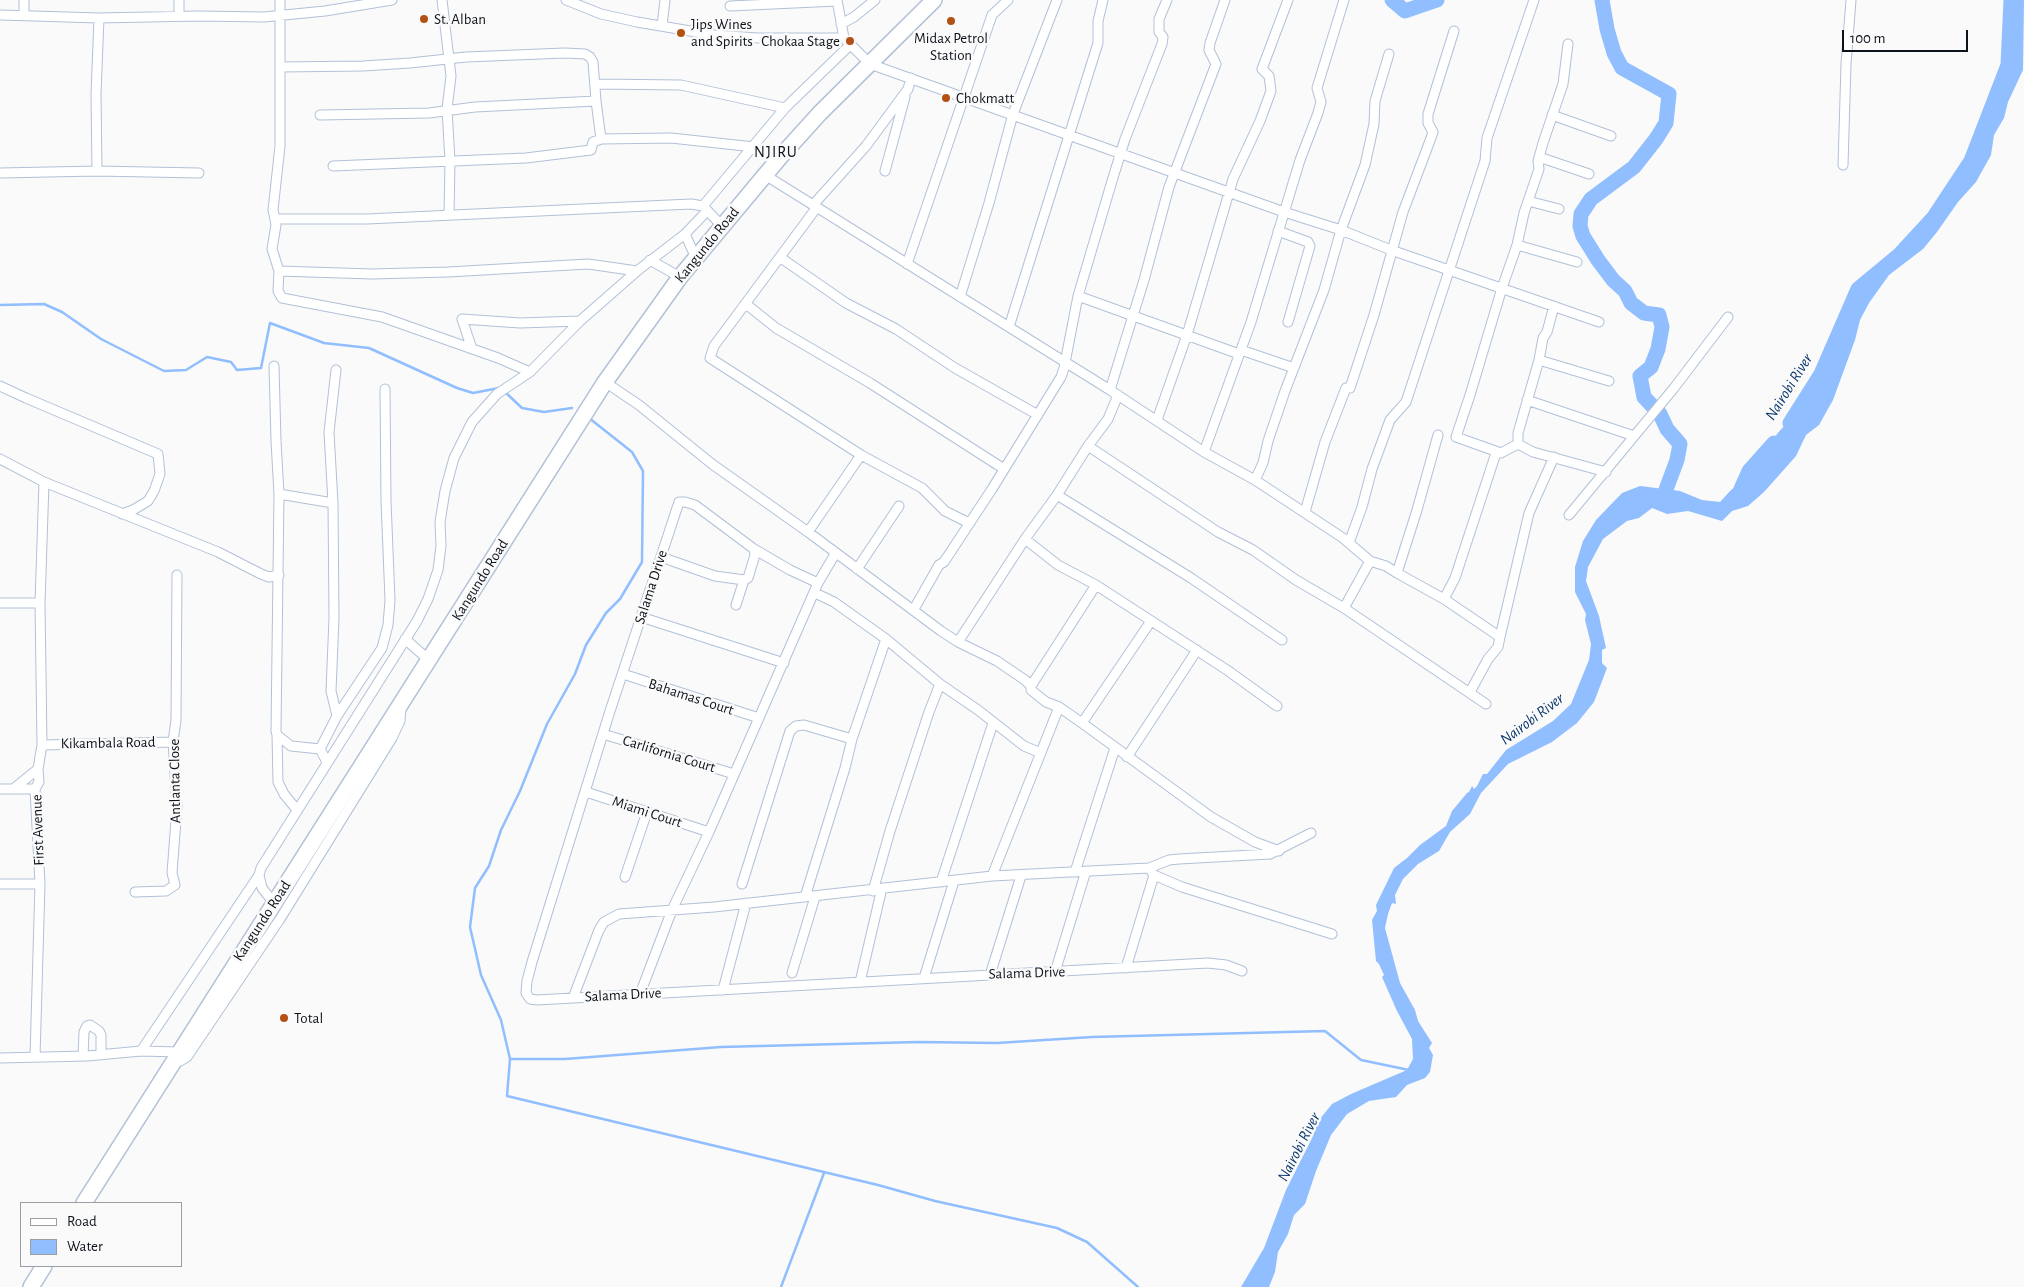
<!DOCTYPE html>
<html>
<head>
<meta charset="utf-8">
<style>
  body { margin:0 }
  #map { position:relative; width:2024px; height:1287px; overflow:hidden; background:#fafafa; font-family:"Alegreya Sans",sans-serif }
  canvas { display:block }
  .legend { position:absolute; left:20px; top:1202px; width:162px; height:65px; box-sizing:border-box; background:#fafafa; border:1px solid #9b9ea1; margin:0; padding:6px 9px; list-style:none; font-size:15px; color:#0d131b }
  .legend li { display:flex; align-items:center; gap:10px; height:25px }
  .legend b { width:25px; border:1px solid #9b9ea1 }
  .scale { position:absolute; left:1842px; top:30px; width:126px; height:22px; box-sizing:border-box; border:2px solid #0d131b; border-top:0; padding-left:6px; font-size:15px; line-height:18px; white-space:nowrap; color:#0d131b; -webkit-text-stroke:4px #fafafa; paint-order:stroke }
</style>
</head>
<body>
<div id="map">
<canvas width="2024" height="1287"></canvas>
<ul class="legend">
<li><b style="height:6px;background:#fff"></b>Road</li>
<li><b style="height:14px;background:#90befe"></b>Water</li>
</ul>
<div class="scale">100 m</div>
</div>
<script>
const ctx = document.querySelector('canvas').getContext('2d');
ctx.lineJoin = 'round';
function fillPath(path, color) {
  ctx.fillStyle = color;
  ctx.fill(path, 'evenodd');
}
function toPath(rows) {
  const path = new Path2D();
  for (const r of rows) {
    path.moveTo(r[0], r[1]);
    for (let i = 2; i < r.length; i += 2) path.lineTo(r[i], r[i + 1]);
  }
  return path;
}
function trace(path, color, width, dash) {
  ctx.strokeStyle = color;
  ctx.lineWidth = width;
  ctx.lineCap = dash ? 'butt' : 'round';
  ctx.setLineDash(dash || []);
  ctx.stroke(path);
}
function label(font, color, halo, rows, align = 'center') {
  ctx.font = font + ' "Alegreya Sans",sans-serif';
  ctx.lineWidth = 5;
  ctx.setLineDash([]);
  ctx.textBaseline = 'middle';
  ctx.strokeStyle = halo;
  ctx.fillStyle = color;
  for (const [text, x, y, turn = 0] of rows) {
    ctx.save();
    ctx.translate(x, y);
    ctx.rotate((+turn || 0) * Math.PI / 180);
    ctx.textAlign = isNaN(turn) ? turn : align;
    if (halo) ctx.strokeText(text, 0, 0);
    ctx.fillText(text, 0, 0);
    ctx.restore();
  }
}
const water = toPath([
  [2014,0,2024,0,2023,70,2008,102,2004,118,1994,135,1991,155,1976,182,1958,202,1937,232,1923,249,1889,275,1869,303,1860,320,1855,340,1833,400,1819,425,1806,435,1796,456,1764,492,1748,506,1732,511,1722,521,1688,511,1667,514,1652,508,1639,518,1627,521,1603,539,1588,567,1586,581,1599,616,1606,648,1602,650,1602,663,1607,668,1594,702,1577,723,1552,742,1508,764,1481,793,1470,814,1450,832,1439,851,1418,864,1403,879,1395,895,1396,904,1392,903,1388,914,1385,928,1400,983,1415,1010,1418,1021,1432,1043,1429,1048,1433,1055,1430,1072,1425,1078,1407,1085,1396,1097,1369,1101,1347,1114,1331,1135,1316,1171,1305,1204,1294,1215,1288,1234,1278,1252,1275,1272,1269,1287,1241,1287,1264,1248,1286,1190,1312,1138,1319,1120,1332,1104,1351,1094,1407,1070,1413,1059,1412,1039,1397,1011,1382,977,1384,975,1379,964,1376,961,1372,920,1377,911,1376,905,1394,868,1407,858,1420,845,1446,826,1452,811,1467,793,1469,792,1472,786,1474,789,1477,786,1483,774,1487,774,1506,750,1553,721,1571,704,1589,660,1591,644,1585,620,1586,614,1575,592,1575,567,1583,541,1596,520,1622,493,1640,486,1680,491,1702,500,1720,502,1731,490,1748,478,1777,434,1802,406,1816,385,1824,365,1833,357,1846,317,1868,280,1885,262,1903,250,1923,231,1946,206,1957,181,1973,159,2010,67,2013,48]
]);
const stream = toPath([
  [0,305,44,304,62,312,101,339,164,371,186,370,207,357,231,362,237,370,261,368,270,323,324,343,369,348,457,388,473,393,499,388],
  [505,392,522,408,544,412,572,408],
  [589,418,632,452,643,471,642,562,620,599,606,613,586,645,575,674,547,724,520,791,501,830,489,866,475,888,470,927,481,975,501,1020,510,1059,507,1096,878,1185,935,1201,1057,1228,1087,1242,1138,1287],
  [510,1059,565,1059,721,1047,918,1042,997,1043,1092,1037,1325,1031,1361,1060,1409,1070],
  [781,1287,824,1173]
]);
const river = toPath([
  [1392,0,1405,11,1437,0],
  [1602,0,1607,29,1614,53,1622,68,1669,94,1666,123,1656,139,1634,167,1591,199,1581,214,1580,226,1583,236,1598,260,1613,280,1625,291,1631,303,1644,313,1659,315,1662,327,1658,349,1651,367,1640,376,1644,397,1660,414,1667,429,1680,444,1677,460,1661,503],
  [1790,423,1821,374,1858,289,1899,255,1934,217,1971,161,2008,65,2011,0],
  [1737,498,1749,471,1774,443]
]);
const street = toPath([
  [442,0,451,76,447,109,450,161,449,215],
  [566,0,601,14,637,22,714,35,758,38,844,38,870,64,1284,212,1341,230,1391,250,1599,322],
  [837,0,844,38],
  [730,6,837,1],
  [0,15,99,18,199,16,264,17,325,11,392,0],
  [24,15,24,0],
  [179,16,179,0],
  [99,18,96,94,97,171,199,173],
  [841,24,854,17,875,0],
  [662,26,665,0],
  [280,67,363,66,410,63,466,57,565,53,585,54,590,57,593,62,596,101,475,107,429,113,320,115],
  [596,84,681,85,785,108],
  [596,101,601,139],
  [1552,115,1611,136],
  [1539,157,1589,174],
  [1843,165,1846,64,1851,0],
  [333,166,526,158,591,150,593,142,601,139,671,138,754,147],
  [885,171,905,97],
  [0,173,97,171],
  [765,175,1110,390,1204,452,1255,480,1343,538,1370,561],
  [1528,201,1559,209],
  [813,205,866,146,908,89,911,78],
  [703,206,785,108,849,46],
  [817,207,714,346,710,358,861,455,922,488,945,511,969,523],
  [275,219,273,210,280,146,280,0],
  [1278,231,1308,242,1310,246,1288,322],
  [685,234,696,258],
  [1517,245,1577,262],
  [781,258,846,303,896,329,955,368,1038,415],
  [650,260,680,277],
  [907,264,992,15,1008,0],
  [279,271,372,274,448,272,588,264,637,271],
  [1078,296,1239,354],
  [960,297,989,203,1013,114,1057,0],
  [746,304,776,328,870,383,1004,469],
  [1554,306,1547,332,1543,338,1539,360,1518,433,1518,444,1533,452,1606,472],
  [1009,327,1098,43,1098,21,1103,0],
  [472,349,462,319,520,323,580,321],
  [1241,350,1294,368],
  [1539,360,1609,381],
  [274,366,276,441,279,494,276,731,277,735,291,746,320,749],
  [530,372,498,358,382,317,282,298,278,291,279,271,272,249,276,225,275,219,367,219,691,204,703,206,722,226],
  [605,382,639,405,712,464,808,532,941,631,958,642,997,661,1025,680,1031,686,1031,690,1046,702,1059,707,1082,723,1211,817,1255,842,1279,851],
  [0,386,26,398,158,454,160,474,154,491,148,501,133,510,122,514],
  [1110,390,1144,280,1169,187,1216,64,1209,50,1210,43,1225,0],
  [1527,400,1634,436],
  [1157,420,1187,335,1233,179,1260,121,1271,91,1269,76,1262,69,1288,0],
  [1088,446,1218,532,1253,550,1296,580,1344,608,1486,704],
  [1204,452,1251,322,1300,160,1318,113,1321,102,1317,88,1344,0],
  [1501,453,1456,437,1470,395,1502,288,1517,245,1524,213,1539,169,1538,161,1543,143,1563,84,1568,44],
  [0,459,44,482,218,552,261,574,269,577,279,575],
  [1255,480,1263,463,1268,441,1285,391,1324,290,1341,230,1365,165,1374,124,1375,101,1389,54],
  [279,494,333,503],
  [1057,495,1191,578,1282,640],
  [1305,512,1325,442,1346,388,1350,388,1374,315,1403,212,1431,138,1433,132,1428,123,1428,114,1454,31],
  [1569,515,1674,388,1728,317],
  [808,532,861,455],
  [1025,539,1058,565,1096,585,1227,670,1277,706],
  [1349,543,1362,507,1372,469,1390,420,1406,402,1485,161,1487,138,1534,0],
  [661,557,715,576,744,580,748,578,755,555,754,549],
  [857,569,899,506],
  [1397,573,1444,599],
  [818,583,790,570,754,549,695,505,685,502,679,502,610,711,532,962,527,981,526,993,530,999,537,1000,1208,963,1226,965,1242,971],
  [815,593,834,602,886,639,940,684,978,710,1024,746,1041,753],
  [0,603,40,603],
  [736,605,744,580],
  [1344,608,1370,561,1386,566,1397,573,1417,510,1438,435],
  [914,609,939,565,944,562,992,489,1061,377,1064,368,1078,296,1112,181,1125,139,1162,44,1163,37,1159,32,1159,19,1167,0],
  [641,617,784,663],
  [1500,637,1529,513,1554,457],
  [405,639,429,660],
  [958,642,1025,539,1057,495,1088,446,1108,419,1118,395],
  [623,674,759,718],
  [1031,686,1096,585],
  [1470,692,1488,659,1498,647,1500,637,1444,599,1455,578,1496,453,1501,453,1518,444],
  [337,716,382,648,388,625,390,600,386,501,385,389],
  [1082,723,1151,621],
  [603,734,734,774],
  [277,735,278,782,284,794,297,810],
  [42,745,173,742],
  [1127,757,1197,650],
  [327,762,320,749,337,716,331,691,334,618,333,503,329,432,336,370],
  [0,789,35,789],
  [13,789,38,769],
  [586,792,709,832],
  [1149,868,1169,860,1179,859,1270,854,1311,833],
  [1075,872,1115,748],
  [992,876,1149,868,1154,875,1182,887,1332,934],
  [625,877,647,812],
  [941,882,993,723],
  [0,884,40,884],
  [742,884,790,731,796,726,804,725,852,739],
  [873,891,890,831,929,712,940,684],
  [135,892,166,891,175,885,172,873,177,807,173,742,176,720,177,575],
  [805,897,845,768,852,739,886,639],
  [274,903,262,888,259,875,261,868,417,621,428,599,438,570,441,546,440,522,445,491,454,458,472,422,497,394,530,372,580,321,637,271,685,234,707,211],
  [1126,968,1154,875],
  [1055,972,1086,871],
  [792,973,815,897],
  [990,975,1021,876],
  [924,978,954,881],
  [860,982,882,888],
  [723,990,746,903],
  [640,994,672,910,709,832,818,583,835,554],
  [573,998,599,930,604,922,619,914,714,907,992,876,1059,707],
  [141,1051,259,875],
  [83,1056,84,1032,87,1026,90,1025,99,1031,101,1035,101,1055],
  [35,1057,40,884,35,789,39,782,38,769,42,745,40,603,44,482],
  [0,1058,87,1056,141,1051,179,1052],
  [173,1062,180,1061,187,1057,280,919,392,738,400,721,401,708]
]);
const highway = toPath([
  [84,1203,605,382,680,277,781,156,820,113,934,0],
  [31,1287,44,1266]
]);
const markers = [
  [424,19,5,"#b35114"],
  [951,21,5,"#b35114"],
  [681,33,5,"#b35114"],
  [850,41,5,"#b35114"],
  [946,98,5,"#b35114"],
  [284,1018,5,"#b35114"]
];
const poiNames = [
  ["St. Alban",434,19],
  ["Jips Wines",691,24],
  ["and Spirits",691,41],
  ["Midax Petrol",951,38,"center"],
  ["Station",951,55,"center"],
  ["Chokaa Stage",840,41,"right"],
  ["Chokmatt",956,98],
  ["Total",294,1018]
];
const streetNames = [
  ["Kangundo Road",707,245,-51],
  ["Kangundo Road",480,580,-58],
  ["Salama Drive",651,587,-72],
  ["Bahamas Court",691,697,18],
  ["Kikambala Road",108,743,-1],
  ["Carlifornia Court",669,754,17],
  ["Antlanta Close",175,781,-91],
  ["Miami Court",647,812,18],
  ["First Avenue",38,830,-92],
  ["Kangundo Road",262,921,-57],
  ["Salama Drive",1027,973,-2],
  ["Salama Drive",623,995,-3]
];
const neighbourhoodNames = [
  ["NJIRU",776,152]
];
const waterNames = [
  ["Nairobi River",1789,387,-58],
  ["Nairobi River",1532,719,-37],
  ["Nairobi River",1299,1147,-63]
];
fillPath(water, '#90befe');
trace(stream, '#90befe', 2.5);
trace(river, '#90befe', 15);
trace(street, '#b1c1d7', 11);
trace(highway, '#b1c1d7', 18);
trace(street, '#fff', 9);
trace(highway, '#fff', 15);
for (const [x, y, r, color] of markers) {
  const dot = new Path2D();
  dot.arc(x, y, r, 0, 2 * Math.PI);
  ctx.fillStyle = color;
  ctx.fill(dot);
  trace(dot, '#fafafa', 2);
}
label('15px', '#0d131b', '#fafafa', poiNames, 'left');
label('15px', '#0d131b', '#fafafa', streetNames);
ctx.letterSpacing = '1px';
label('16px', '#0d131b', '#fafafa', neighbourhoodNames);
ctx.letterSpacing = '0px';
label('italic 16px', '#09366d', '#fafafa', waterNames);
</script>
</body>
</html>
